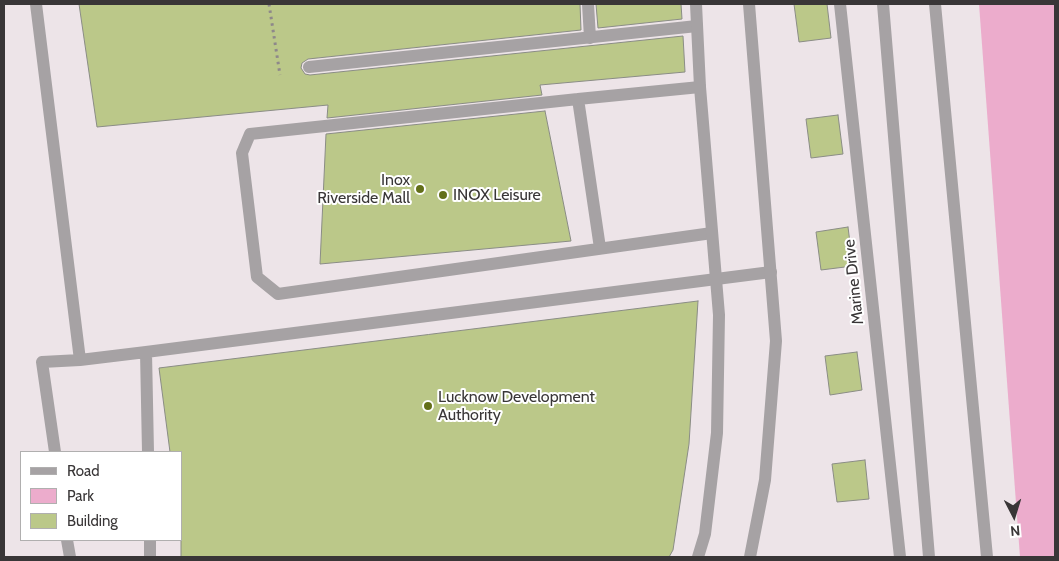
<!DOCTYPE html>
<html>
<head>
<meta charset="utf-8">
<style>
  body { margin:0 }
  #map { position:relative; width:1059px; height:561px; overflow:hidden; background:#ede4e8; font-family:Cabin,sans-serif }
  canvas { display:block }
  .frame { position:absolute; inset:0; border:5px solid #393637; pointer-events:none }
  .legend { position:absolute; left:20px; top:451px; width:162px; height:90px; box-sizing:border-box; background:#fff; border:1px solid #b0afaf; margin:0; padding:6px 9px; list-style:none; font-size:15px; color:#393637 }
  .legend li { display:flex; align-items:center; gap:10px; height:25px }
  .legend b { width:25px; border:1px solid #b0afaf }
  .north { position:absolute; left:989px; top:491px; width:50px; height:50px; -webkit-text-stroke:4px #fff; paint-order:stroke; rotate:175deg; font-size:14px; font-weight:700; line-height:20px; text-align:center; color:#393637 }
  .north::after { content:''; display:block; margin:auto; width:18px; height:22px; background:#393637; clip-path:polygon(50% 0,100% 100%,50% 72%,0 100%) }
</style>
</head>
<body>
<div id="map">
<canvas width="1059" height="561"></canvas>
<div class="frame"></div>
<ul class="legend">
<li><b style="height:6px;background:#a6a2a4"></b>Road</li>
<li><b style="height:14px;background:#ecaccc"></b>Park</li>
<li><b style="height:14px;background:#bbc889"></b>Building</li>
</ul>
<div class="north">N</div>
</div>
<script>
const ctx = document.querySelector('canvas').getContext('2d');
ctx.lineJoin = 'round';
function fillPath(path, color) {
  ctx.fillStyle = color;
  ctx.fill(path, 'evenodd');
}
function toPath(rows) {
  const path = new Path2D();
  for (const r of rows) {
    path.moveTo(r[0], r[1]);
    for (let i = 2; i < r.length; i += 2) path.lineTo(r[i], r[i + 1]);
  }
  return path;
}
function trace(path, color, width, dash) {
  ctx.strokeStyle = color;
  ctx.lineWidth = width;
  ctx.lineCap = dash ? 'butt' : 'round';
  ctx.setLineDash(dash || []);
  ctx.stroke(path);
}
function label(font, color, halo, rows, align = 'center') {
  ctx.font = font + ' Cabin,sans-serif';
  ctx.lineWidth = 4;
  ctx.setLineDash([]);
  ctx.textBaseline = 'middle';
  ctx.strokeStyle = halo;
  ctx.fillStyle = color;
  for (const [text, x, y, turn = 0] of rows) {
    ctx.save();
    ctx.translate(x, y);
    ctx.rotate((+turn || 0) * Math.PI / 180);
    ctx.textAlign = isNaN(turn) ? turn : align;
    if (halo) ctx.strokeText(text, 0, 0);
    ctx.fillText(text, 0, 0);
    ctx.restore();
  }
}
const green = toPath([
  [979,4,1055,4,1055,557,1020,557]
]);
const building = toPath([
  [79,4,580,4,581,30,308,59,302,63,301,68,305,74,310,75,683,36,685,72,540,85,542,95,327,118,328,105,97,127,79,4],
  [596,4,681,4,682,19,598,28,596,4],
  [794,4,827,4,831,38,799,42,794,4],
  [545,111,571,241,320,264,326,134,545,111],
  [838,115,843,154,811,158,806,119,838,115],
  [848,227,853,266,821,270,816,232,848,227],
  [698,301,689,444,673,550,669,557,181,557,181,452,170,452,159,368,698,301],
  [857,352,862,390,830,395,825,356,857,352],
  [865,460,869,499,837,502,832,464,865,460]
]);
const path = toPath([
  [269,4,280,75]
]);
const service = toPath([
  [588,4,590,38],
  [935,4,987,557],
  [309,67,697,26],
  [578,99,250,134,242,153,257,277,278,294,712,233],
  [600,248,578,99,700,87]
]);
const minor = toPath([
  [36,4,80,360],
  [146,352,148,452],
  [55,452,42,362,80,360,146,352,771,272],
  [67,540,70,557],
  [150,540,150,557]
]);
const tertiary = toPath([
  [696,4,700,87,719,315,717,433,705,534,698,557],
  [749,4,776,341,765,480,750,557],
  [840,4,900,557],
  [883,4,929,557]
]);
const markers = [
  [420,189,5,"#636f19"],
  [443,195,5,"#636f19"],
  [428,406,5,"#636f19"]
];
const poiNames = [
  ["Inox",410,180,"right"],
  ["Riverside Mall",410,198,"right"],
  ["INOX Leisure",453,195],
  ["Lucknow Development",438,397],
  ["Authority",438,415]
];
const streetNames = [
  ["Marine Drive",854,282,-96]
];
fillPath(green, '#ecaccc');
fillPath(building, '#bbc889');
trace(building, '#8a8c85', 1);
trace(path, '#8e888a', 3, [2.5, 4]);
trace(service, '#a6a2a4', 12);
trace(minor, '#a6a2a4', 12);
trace(tertiary, '#a6a2a4', 12);
for (const [x, y, r, color] of markers) {
  const dot = new Path2D();
  dot.arc(x, y, r, 0, 2 * Math.PI);
  ctx.fillStyle = color;
  ctx.fill(dot);
  trace(dot, '#fff', 2);
}
label('16px', '#393637', '#fff', poiNames, 'left');
label('16px', '#393637', '#fff', streetNames);
</script>
</body>
</html>
